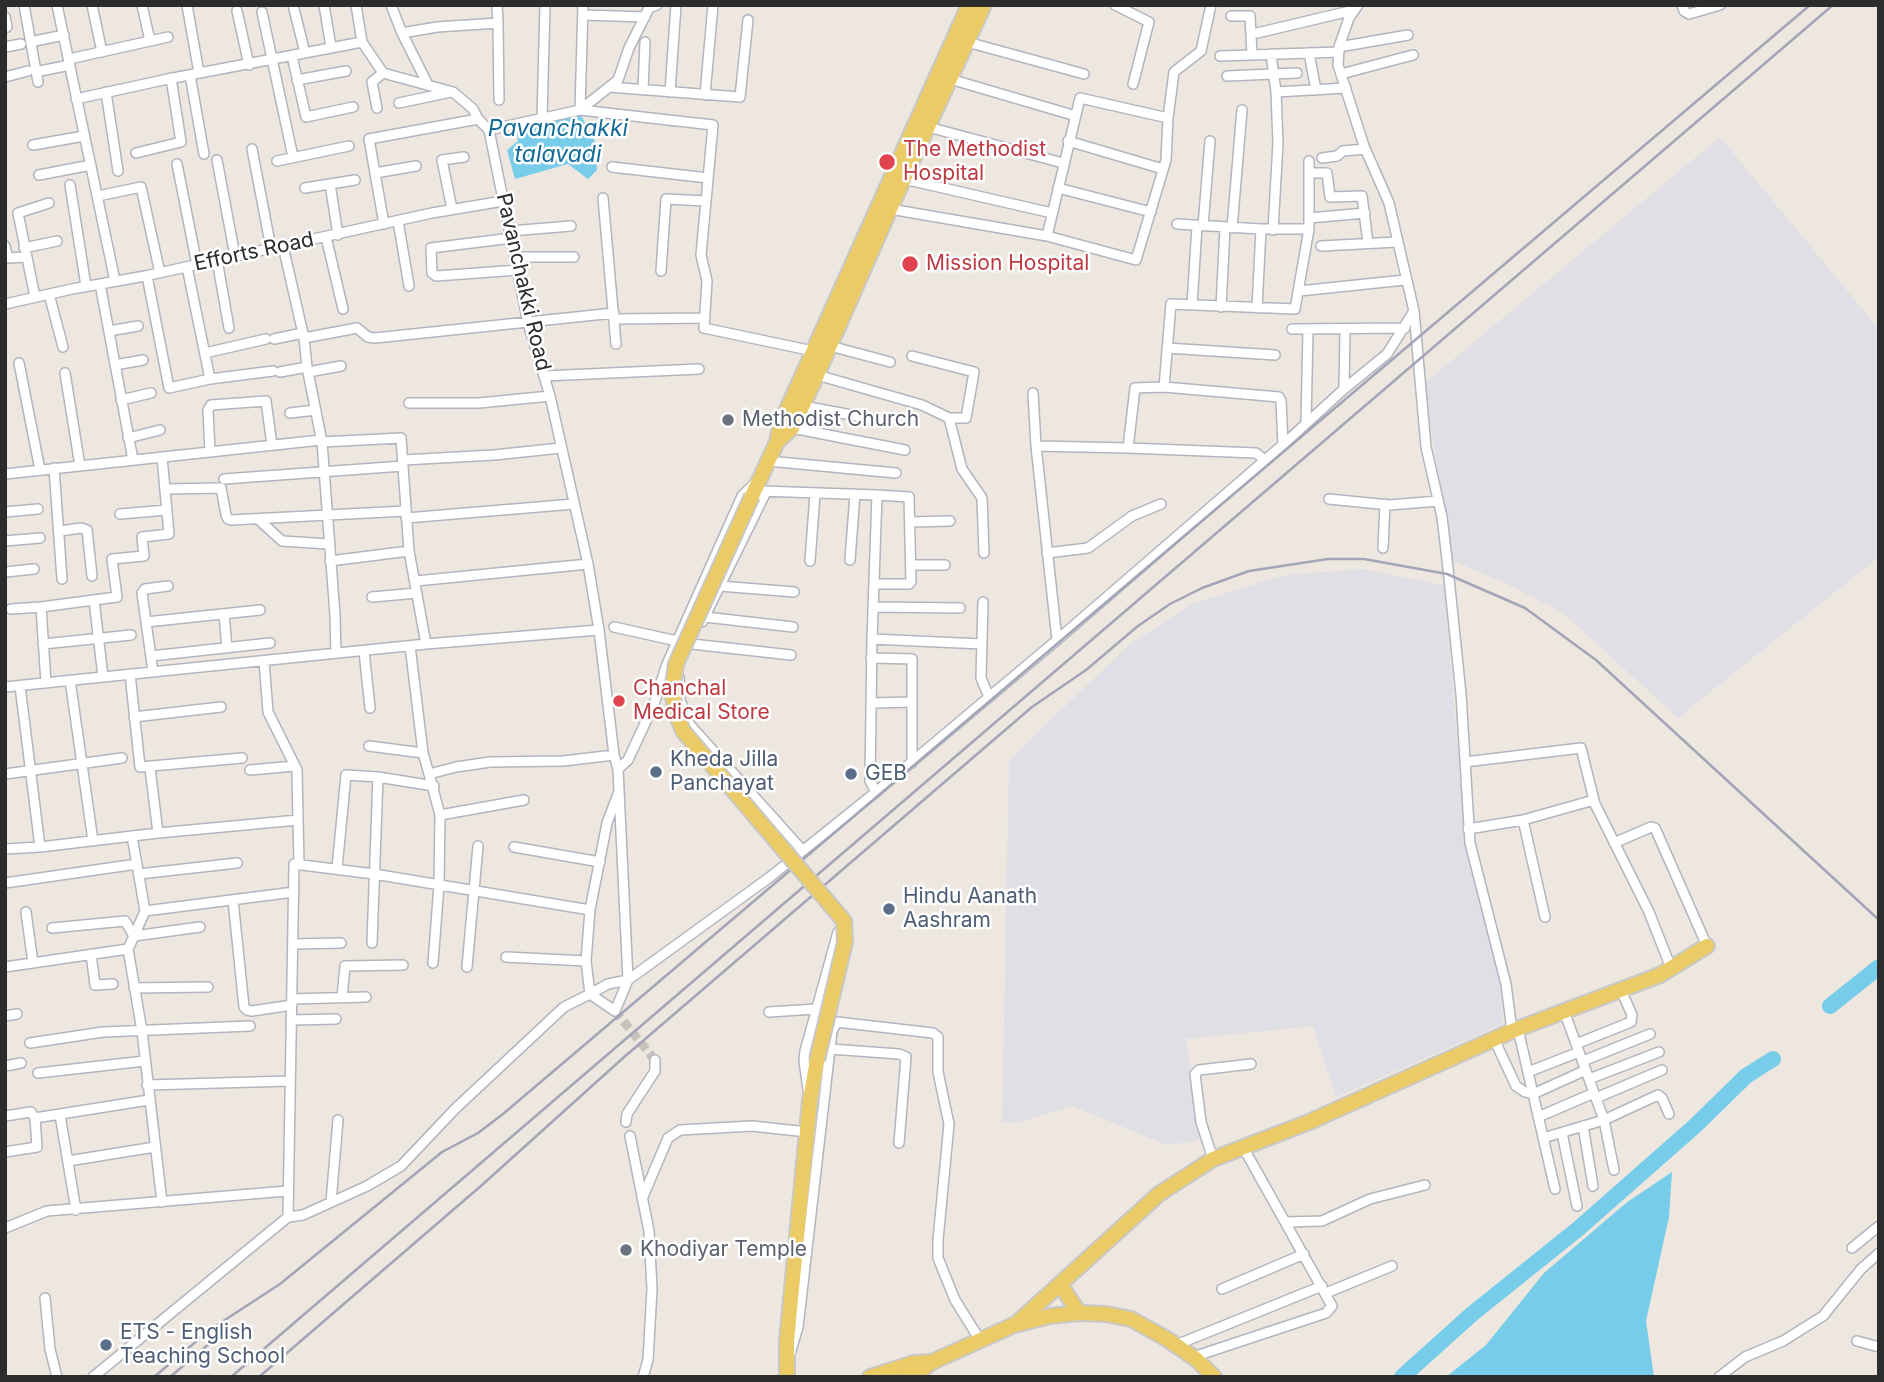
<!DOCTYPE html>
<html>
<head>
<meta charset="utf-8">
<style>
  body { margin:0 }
  #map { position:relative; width:1884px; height:1382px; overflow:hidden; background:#ede7df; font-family:Inter,sans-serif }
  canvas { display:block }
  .frame { position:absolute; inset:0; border:7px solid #2c2c2c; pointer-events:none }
</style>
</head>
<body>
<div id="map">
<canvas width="1884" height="1382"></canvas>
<div class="frame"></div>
</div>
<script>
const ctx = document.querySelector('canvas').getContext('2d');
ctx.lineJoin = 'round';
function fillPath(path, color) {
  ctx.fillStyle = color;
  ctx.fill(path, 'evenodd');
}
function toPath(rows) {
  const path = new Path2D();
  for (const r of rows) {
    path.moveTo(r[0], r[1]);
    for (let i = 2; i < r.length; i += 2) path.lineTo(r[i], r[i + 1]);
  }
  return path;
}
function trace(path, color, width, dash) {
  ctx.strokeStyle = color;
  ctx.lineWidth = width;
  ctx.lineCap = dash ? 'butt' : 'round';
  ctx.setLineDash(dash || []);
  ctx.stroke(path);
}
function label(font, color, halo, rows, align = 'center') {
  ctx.font = font + ' Inter,sans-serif';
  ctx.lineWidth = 5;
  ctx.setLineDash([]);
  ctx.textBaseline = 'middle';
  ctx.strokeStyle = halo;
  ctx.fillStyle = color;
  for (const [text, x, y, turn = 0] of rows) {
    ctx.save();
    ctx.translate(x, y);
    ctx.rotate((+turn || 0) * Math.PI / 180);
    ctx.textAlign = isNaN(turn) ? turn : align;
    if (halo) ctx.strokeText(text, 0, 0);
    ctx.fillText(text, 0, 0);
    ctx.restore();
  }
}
const industrial = toPath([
  [1720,137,1879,329,1879,557,1678,718,1563,613,1505,583,1449,559,1425,383],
  [1363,569,1444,585,1466,843,1491,937,1502,994,1503,1024,1336,1097,1313,1026,1186,1039,1202,1140,1167,1145,1072,1106,1017,1123,1002,1121,1009,760,1131,643,1194,603,1285,575]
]);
const water = toPath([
  [581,115,595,142,597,170,588,179,568,164,515,179,507,150,518,141,516,129,564,116],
  [1672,1172,1669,1217,1646,1321,1654,1377,1446,1377,1486,1345,1544,1273,1626,1203]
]);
const river = toPath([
  [1830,1006,1879,967],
  [1402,1377,1472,1314,1578,1229,1696,1125,1746,1076,1773,1059]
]);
const minorTunnel = toPath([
  [615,1011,655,1060]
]);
const minor = toPath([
  [24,5,38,82],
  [57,5,115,281],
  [92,5,102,52],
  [142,5,150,41],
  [187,5,199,73],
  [293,5,305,53],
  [324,5,331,47],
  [356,5,362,42,383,73,453,92,473,109,478,119,489,130,528,323,550,396,588,564,599,630],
  [391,5,402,33],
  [497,5,498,23],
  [583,5,580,110,713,125,701,255,707,281,704,328,813,351],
  [1115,5,1149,22,1133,84],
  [1358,5,1349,18,1339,47,1338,65,1364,146,1389,203,1414,311,1426,447,1442,517,1447,559,1461,694,1470,843,1506,984,1512,1031],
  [1682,5,1684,11,1689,14,1720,5],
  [237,11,249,65],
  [262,12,293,157],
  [583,15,645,17],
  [1231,16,1250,16,1252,55],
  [5,17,7,27],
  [1257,33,1350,11],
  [35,41,64,35],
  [967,42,1084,74],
  [5,47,21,44],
  [1339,47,1408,35],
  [1309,53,1316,90],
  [1271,54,1276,92,1278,143,1273,230],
  [292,56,306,117,353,107],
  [1220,56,1339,52],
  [69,59,168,37],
  [40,71,70,65],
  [1341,74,1413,55],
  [190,75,204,154],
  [1227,76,1297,73],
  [5,77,28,71],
  [950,79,1076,116],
  [297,80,346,71],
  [428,85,402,33,437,27,498,23,499,100],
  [609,87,740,97,748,20],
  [643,90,645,42],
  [106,92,118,171],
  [670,92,676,5],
  [1276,92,1346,88],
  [705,95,713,5],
  [76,99,168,79,362,42],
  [399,103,451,92],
  [377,108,372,82,383,73],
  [542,118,545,5],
  [928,127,1063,163],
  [489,130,580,110,618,80,629,48,649,8,657,5],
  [1068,141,1163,169],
  [33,145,84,136],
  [252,149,271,248],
  [136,153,181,142,171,78],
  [1322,158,1337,156,1343,151,1365,149],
  [217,160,235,256],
  [277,161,349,146],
  [177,164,197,265],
  [612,167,708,178],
  [375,173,416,166],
  [1309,173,1327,173,1330,197,1362,196,1368,243],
  [39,175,91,165],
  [904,179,1052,213],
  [330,184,338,235],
  [70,185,86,286],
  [305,188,355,180],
  [1058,188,1151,212],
  [98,196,141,187,160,273],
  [603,198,616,344],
  [452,209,442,160,464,157],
  [890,209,1047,236,1136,260,1166,160,1168,118,1174,72,1201,51,1211,5],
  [1309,218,1365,213],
  [398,221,409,286],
  [384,224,369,139,478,119],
  [1177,224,1261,229,1309,229],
  [1203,226,1210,141],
  [1232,228,1242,110],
  [510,231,571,226],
  [1047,236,1080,98,1168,118],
  [326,237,343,309],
  [512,238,431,248,432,273,436,276,518,270],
  [5,246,8,258,26,257],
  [283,246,304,338,307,367,322,442,335,615,336,653],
  [1321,246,1397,242],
  [24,248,57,241],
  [516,257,574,257],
  [217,260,229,328],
  [661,271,666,199,706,201],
  [147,276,169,388,210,379,187,267],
  [100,284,133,460],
  [1299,291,1405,280],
  [49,294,63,347],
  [35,297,18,213,49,203],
  [5,304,72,289,145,276,432,213,503,201],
  [1192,305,1197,226],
  [1221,307,1225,228],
  [1257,308,1261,229],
  [614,319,705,318],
  [1292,329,1405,328],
  [109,331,138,326],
  [304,338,357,328,368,337,375,338,614,313],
  [274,339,303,333],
  [830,346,890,362],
  [1167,348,1275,355],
  [205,353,266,339],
  [19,363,40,470],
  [115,365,143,360],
  [280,372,307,367],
  [308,372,341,366],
  [65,373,80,466],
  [817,375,922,405,949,418,966,418,974,372,912,356],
  [544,376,699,369],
  [210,379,273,371],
  [1164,387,1279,397,1281,401,1283,445],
  [1344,389,1345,329],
  [1033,393,1036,446],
  [121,400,151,393],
  [409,403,479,403,550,396],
  [803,406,884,421],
  [290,413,316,410],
  [949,418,962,469,982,498,984,553],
  [1306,423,1308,330],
  [792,428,905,450],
  [128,438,160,430],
  [322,442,401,438,409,551,426,644],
  [1128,448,1256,453,1265,460],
  [210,452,208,410,211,405,266,401,272,445],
  [403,460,494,455,561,448],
  [768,461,896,473],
  [54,468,62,579],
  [5,474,321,440],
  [224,479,403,466],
  [165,489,221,488,226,515,228,519,231,520,406,511],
  [761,491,877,495,872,639,870,781,876,792],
  [1329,499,1389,505,1438,501],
  [5,512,38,509],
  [120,514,167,510],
  [406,518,574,504],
  [258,519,282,541,329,544],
  [910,522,950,521],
  [60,531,81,528,87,530,92,576],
  [5,541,40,538],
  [1383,548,1385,504],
  [1047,553,1088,548,1132,516,1161,504],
  [850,560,855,494],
  [330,561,409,551],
  [810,561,815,494],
  [911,565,945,565],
  [5,572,34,569],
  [416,581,588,564],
  [874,584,909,584,911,582,909,497,877,495],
  [720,586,794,592],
  [372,597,417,593],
  [983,602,981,678,989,697],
  [41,607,94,600],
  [873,607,960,608],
  [11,609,41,607,46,683],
  [224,614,227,648],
  [705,617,793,627],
  [146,622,260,610],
  [702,622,766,492],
  [614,627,677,641],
  [872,639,982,644],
  [1057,640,1036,446,1128,448,1135,388,1164,387,1171,304,1295,309,1309,229,1309,161],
  [43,644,131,635],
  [692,644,791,655],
  [410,646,423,753,429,774,456,767,490,762,563,761,614,755],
  [364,651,370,708],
  [151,656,270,643],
  [871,658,912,659,912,763],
  [264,661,268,712,297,770,298,820],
  [153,672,142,593,145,589,168,586],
  [130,674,140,767,242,758],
  [103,677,94,600,117,597,112,559,144,556,142,537,169,534,162,457],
  [679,677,680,700,690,725,803,851],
  [70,680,93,841],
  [5,687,426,644,599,630,614,755,618,769,628,980],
  [871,703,912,702],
  [134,717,221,707],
  [369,746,423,753],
  [1465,762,1581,748,1595,804,1649,912,1671,968],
  [150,768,158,833],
  [618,769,628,760,654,704,667,664,742,496,756,482],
  [250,770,295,766],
  [5,774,122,758],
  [429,774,440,815,439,885,433,963],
  [440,815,524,800],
  [1523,820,1545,917],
  [1468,829,1523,820,1594,800],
  [132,836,145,911,134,936],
  [1614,843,1651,827,1655,828,1707,946],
  [40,847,158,833,298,820,299,863],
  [514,847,600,862],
  [5,849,40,847,20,686],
  [337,868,346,775,378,777,434,786],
  [139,874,237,863],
  [5,883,137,864],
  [233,900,244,1007,247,1010,252,1011,292,1005],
  [590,910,586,961,590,994,608,984,628,980,770,877,876,792,1057,640,1286,442,1344,389,1387,354,1414,311],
  [145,911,294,892],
  [26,912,33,963],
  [52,928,125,921,134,936],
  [372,943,378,777],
  [293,944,341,943],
  [128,949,142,1031,162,1202],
  [91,954,95,985,113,984],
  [506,957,586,961],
  [5,967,128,949,134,936,200,927],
  [467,967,478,846],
  [134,988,208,987],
  [342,998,345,966,403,965],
  [292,999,366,997],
  [1564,1011,1604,1120,1614,1170],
  [769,1012,816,1009],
  [5,1016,17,1014],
  [291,1020,336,1019],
  [1518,1029,1555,1189],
  [1494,1039,1516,1086,1525,1092,1533,1094,1586,1070],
  [30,1043,103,1032,250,1026],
  [1576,1044,1631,1022,1632,1015,1621,990],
  [830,1049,899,1054,906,1057,899,1143],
  [1583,1061,1650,1034],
  [5,1066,21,1063],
  [1528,1072,1579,1052],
  [38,1073,145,1061],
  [1589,1079,1659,1052],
  [147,1085,290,1081],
  [808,1089,804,1061,805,1051,838,932],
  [1596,1098,1662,1070],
  [60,1115,76,1210],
  [5,1116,31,1112,35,1118,149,1100],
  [1538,1117,1594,1093],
  [626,1122,627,1114,655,1071,655,1060],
  [1583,1126,1593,1186],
  [1562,1133,1577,1206],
  [630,1136,649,1231,652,1289,648,1360,643,1377],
  [1543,1138,1604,1120,1658,1095,1662,1098,1669,1114],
  [5,1152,37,1147,35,1118],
  [1213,1159,1201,1122,1195,1074,1199,1070,1251,1064],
  [68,1161,155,1147],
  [642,1199,668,1138,680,1130,752,1126,807,1132],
  [331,1202,338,1120],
  [288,1217,303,1215,367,1186,401,1166,455,1109,564,1007,590,994,615,1011,628,980],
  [1286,1222,1322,1221,1370,1199,1425,1185],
  [5,1228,47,1211,287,1191],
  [1852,1248,1879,1226],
  [1222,1289,1304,1254],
  [1326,1293,1392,1266],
  [45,1298,50,1349,57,1377],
  [1857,1341,1879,1347],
  [1176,1345,1322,1286],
  [790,1354,798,1327,830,1049,832,1031,837,1022,933,1033,938,1037,938,1072,949,1124,938,1240,938,1258,955,1300,980,1340],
  [1193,1357,1326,1313,1332,1306,1243,1147],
  [93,1377,288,1217,294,864,374,874,590,910,607,823,618,794],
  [1719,1377,1745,1357,1783,1341,1823,1316,1861,1269,1879,1253]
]);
const primary = toPath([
  [777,442,792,428,817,375,890,209,984,5],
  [752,496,777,442,781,423,969,5],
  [1060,1284,1079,1313],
  [1018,1324,1050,1316,1079,1313,1106,1314,1131,1319,1167,1339,1196,1359,1214,1377],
  [787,1377,787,1341,810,1100,817,1060],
  [870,1377,914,1363,932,1362],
  [909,1377,918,1373,932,1362,1016,1324,1159,1194,1213,1159,1309,1122,1512,1031,1660,975,1707,946]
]);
const rail = toPath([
  [154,1377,211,1329,280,1284,442,1152,478,1133,503,1114,1810,5],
  [170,1377,216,1338],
  [231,1377,1833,5],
  [259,1377,482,1185,623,1058,1032,707,1086,670,1138,626,1170,604,1202,588,1249,571,1328,559,1364,559,1447,574,1525,608,1596,660,1879,920]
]);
const primaryBridge = toPath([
  [752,496,676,664,672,691,676,713,683,731,844,921,845,942,817,1060]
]);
const markers = [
  [887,162,9,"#e0444e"],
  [910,264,9,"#e0444e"],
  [728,420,7,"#6b7280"],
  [619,701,7,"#e0444e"],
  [656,772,7,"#5c6f8a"],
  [851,774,7,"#5c6f8a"],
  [889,909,7,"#5c6f8a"],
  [626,1250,7,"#6b7280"],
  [106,1345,7,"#5c6f8a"]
];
const healthNames = [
  ["The Methodist",903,150],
  ["Hospital",903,174],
  ["Mission Hospital",926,264],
  ["Chanchal",633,689],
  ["Medical Store",633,713]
];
const streetNames = [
  ["Efforts Road",254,252,-12],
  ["Pavanchakki Road",523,282,77]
];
const worshipNames = [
  ["Methodist Church",742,420],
  ["Khodiyar Temple",640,1250]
];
const serviceNames = [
  ["Kheda Jilla",670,760],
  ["Panchayat",670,784],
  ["GEB",865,774],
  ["Hindu Aanath",903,897],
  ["Aashram",903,921],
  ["ETS - English",120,1333],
  ["Teaching School",120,1357]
];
const waterNames = [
  ["Pavanchakki",558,129],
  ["talavadi",558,155]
];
fillPath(industrial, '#e1dfe6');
fillPath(water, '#77ccea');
trace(river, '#77ccea', 16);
trace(minorTunnel, '#c6c2bb', 9, [9, 4.5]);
trace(minor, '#b2b5bf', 12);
trace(primary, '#c8c8c8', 18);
trace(minor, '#fff', 9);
trace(primary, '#ebcb66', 14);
trace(rail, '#a2a5b5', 2.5);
trace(primaryBridge, '#c8c8c8', 18, []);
trace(primaryBridge, '#ebcb66', 14);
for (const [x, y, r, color] of markers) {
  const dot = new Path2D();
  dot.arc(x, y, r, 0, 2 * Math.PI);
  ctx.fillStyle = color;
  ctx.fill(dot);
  trace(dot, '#fff', 2.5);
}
label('21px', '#be3a42', '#fff', healthNames, 'left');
label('21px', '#2c2c2c', '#fff', streetNames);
label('21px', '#5b616d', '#fff', worshipNames, 'left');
label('21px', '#4e5e75', '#fff', serviceNames, 'left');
label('italic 23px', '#136c99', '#fff', waterNames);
</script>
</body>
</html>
